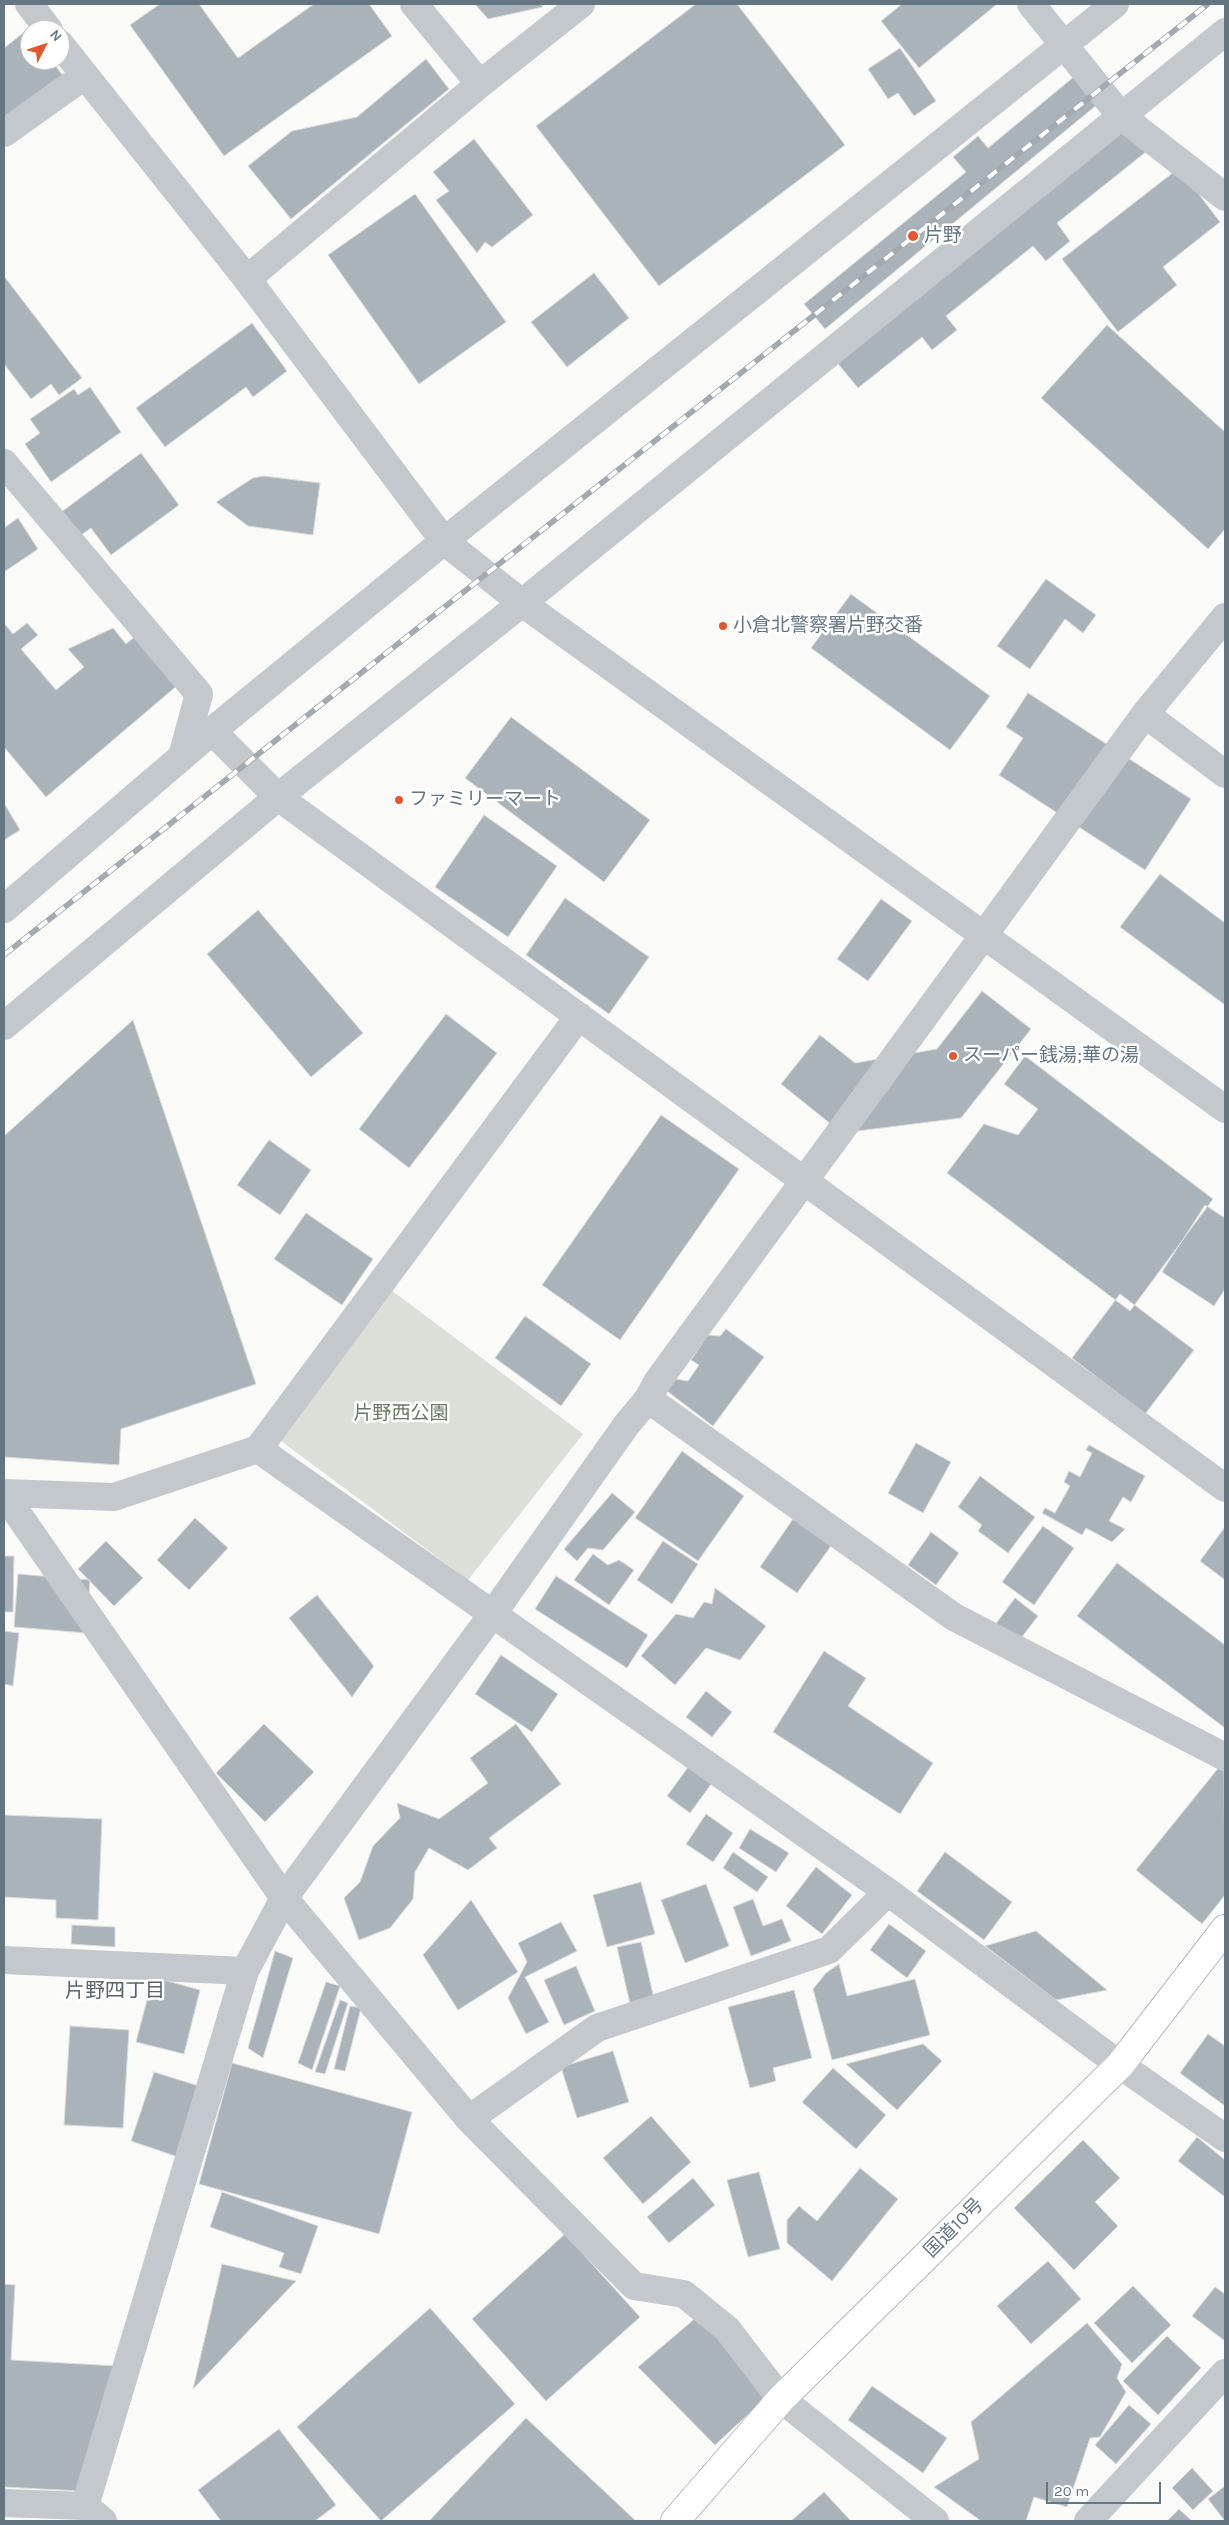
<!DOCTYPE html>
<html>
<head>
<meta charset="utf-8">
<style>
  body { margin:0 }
  #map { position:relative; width:1229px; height:2525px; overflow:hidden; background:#fafaf8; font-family:Karla,sans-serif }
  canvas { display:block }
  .frame { position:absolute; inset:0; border:5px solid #657683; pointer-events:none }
  .north { position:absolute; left:20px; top:20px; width:50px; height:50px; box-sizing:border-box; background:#fff; border:1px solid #c1c8cd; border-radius:50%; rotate:49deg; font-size:14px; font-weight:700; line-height:20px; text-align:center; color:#657683 }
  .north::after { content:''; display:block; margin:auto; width:18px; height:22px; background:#e4572e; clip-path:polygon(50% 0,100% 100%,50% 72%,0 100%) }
  .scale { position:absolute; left:1046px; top:2482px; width:115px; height:22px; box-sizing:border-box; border:2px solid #657683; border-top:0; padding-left:6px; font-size:15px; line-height:18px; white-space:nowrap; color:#657683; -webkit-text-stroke:4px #fff; paint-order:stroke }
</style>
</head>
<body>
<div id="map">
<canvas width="1229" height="2525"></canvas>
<div class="frame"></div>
<div class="north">N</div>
<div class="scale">20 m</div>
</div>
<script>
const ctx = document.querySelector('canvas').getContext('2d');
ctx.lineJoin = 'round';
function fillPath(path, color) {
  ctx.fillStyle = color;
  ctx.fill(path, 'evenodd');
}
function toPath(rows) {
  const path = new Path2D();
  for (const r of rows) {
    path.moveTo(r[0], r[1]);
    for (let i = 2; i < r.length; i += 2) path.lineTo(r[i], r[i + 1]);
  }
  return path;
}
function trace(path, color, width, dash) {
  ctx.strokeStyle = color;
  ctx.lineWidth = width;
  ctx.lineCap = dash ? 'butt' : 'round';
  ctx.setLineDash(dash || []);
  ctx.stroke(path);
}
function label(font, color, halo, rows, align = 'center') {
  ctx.font = font + ' Karla,"Noto Sans JP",sans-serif';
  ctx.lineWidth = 5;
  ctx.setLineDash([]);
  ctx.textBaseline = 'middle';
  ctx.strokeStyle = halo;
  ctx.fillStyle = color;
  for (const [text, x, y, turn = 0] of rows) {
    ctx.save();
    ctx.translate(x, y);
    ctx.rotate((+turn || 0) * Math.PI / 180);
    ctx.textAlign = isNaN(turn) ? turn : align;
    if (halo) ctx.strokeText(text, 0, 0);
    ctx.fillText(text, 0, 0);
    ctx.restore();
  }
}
const green = toPath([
  [383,1284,583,1434,468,1580,269,1432]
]);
const building = toPath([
  [160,4,199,4,238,58,314,4,369,4,392,36,224,156,130,25,160,4],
  [475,4,540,4,543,7,488,19,475,4],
  [696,4,737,4,845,145,659,286,536,126,696,4],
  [902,4,997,4,919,68,881,21,902,4],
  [27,30,30,33,30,60,51,60,64,77,4,123,4,48,27,30],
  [900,48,936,101,914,116,898,93,888,99,868,69,900,48],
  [426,59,449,89,291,219,248,166,292,131,357,117,426,59],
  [1093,61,1116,89,825,329,804,304,966,172,953,157,978,136,988,148,1093,61],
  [1143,115,1162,139,1057,223,1070,241,1046,261,1033,246,946,316,957,330,932,350,922,337,858,388,835,360,1143,115],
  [474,139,533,215,492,247,485,242,477,253,436,200,449,191,433,172,474,139],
  [1179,168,1220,222,1163,267,1177,285,1118,332,1062,259,1179,168],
  [415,194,506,322,419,384,328,255,415,194],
  [594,273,629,318,567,367,531,322,594,273],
  [4,276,82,378,59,395,51,384,31,399,4,364,4,276],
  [252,323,287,371,253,397,246,387,165,447,136,408,252,323],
  [1107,325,1225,432,1225,529,1208,549,1041,398,1107,325],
  [90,387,121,432,51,482,25,444,40,433,30,419,74,389,78,395,90,387],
  [141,453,179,505,111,555,91,528,78,537,60,513,141,453],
  [264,476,320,483,313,535,248,526,216,502,253,478,264,476],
  [18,518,38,549,4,572,4,528,18,518],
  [1046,579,1096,615,1083,633,1065,619,1030,669,997,646,1046,579],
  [851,594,990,696,950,750,811,648,851,594],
  [4,623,13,634,27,623,38,635,21,649,56,690,84,667,68,649,113,628,126,644,137,635,179,684,46,797,4,747,4,623],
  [1028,693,1191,799,1145,870,999,775,1023,738,1006,727,1028,693],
  [511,717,650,820,604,882,465,778,511,717],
  [4,803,20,830,4,840,4,803],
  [484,815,557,866,508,937,435,887,484,815],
  [1160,874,1225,923,1225,1005,1120,927,1160,874],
  [565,898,649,957,609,1014,526,955,565,898],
  [881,899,912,921,868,981,837,959,881,899],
  [258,910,363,1033,311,1077,207,954,258,910],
  [982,991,1031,1029,961,1118,842,1133,781,1084,820,1035,855,1063,937,1049,982,991],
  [446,1014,497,1053,409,1168,359,1129,446,1014],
  [133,1020,256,1384,121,1429,119,1465,4,1457,4,1136,133,1020],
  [1025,1056,1213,1199,1130,1311,947,1173,984,1124,1018,1135,1038,1109,1004,1084,1025,1056],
  [661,1115,739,1169,620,1340,542,1285,661,1115],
  [269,1140,311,1170,280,1215,237,1185,269,1140],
  [1205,1205,1225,1218,1225,1289,1214,1306,1162,1272,1205,1205],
  [306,1213,373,1259,342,1305,274,1259,306,1213],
  [1120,1294,1194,1350,1145,1414,1072,1358,1120,1294],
  [525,1316,591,1364,561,1406,495,1358,525,1316],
  [726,1329,764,1357,713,1426,667,1391,676,1379,688,1381,699,1365,691,1360,708,1335,720,1336,726,1329],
  [916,1443,951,1462,923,1513,888,1493,916,1443],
  [1089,1445,1145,1476,1131,1502,1123,1497,1109,1521,1125,1529,1112,1542,1086,1528,1082,1535,1042,1513,1045,1508,1055,1513,1070,1486,1064,1482,1069,1471,1080,1477,1092,1453,1086,1450,1089,1445],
  [682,1451,744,1496,698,1561,635,1518,682,1451],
  [980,1476,1035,1517,1008,1553,978,1531,982,1525,958,1507,980,1476],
  [612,1493,635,1512,603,1550,588,1548,577,1561,564,1549,612,1493],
  [195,1518,228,1548,189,1590,157,1560,195,1518],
  [793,1519,831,1546,797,1593,760,1567,793,1519],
  [1043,1526,1074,1548,1034,1605,1002,1582,1043,1526],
  [1225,1527,1225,1580,1200,1561,1225,1527],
  [931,1532,959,1553,936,1585,908,1565,931,1532],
  [106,1541,143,1578,114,1606,78,1569,106,1541],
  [663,1541,698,1564,672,1604,637,1580,663,1541],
  [593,1554,608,1565,619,1560,634,1570,609,1605,574,1580,593,1554],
  [4,1556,14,1556,13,1612,4,1612,4,1556],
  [1117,1563,1225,1645,1225,1728,1077,1616,1117,1563],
  [18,1574,90,1580,86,1633,14,1627,18,1574],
  [556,1576,648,1635,627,1668,535,1609,556,1576],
  [715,1588,766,1626,740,1660,706,1648,675,1685,641,1656,676,1614,693,1618,704,1602,712,1604,715,1588],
  [317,1595,374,1666,352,1697,289,1618,317,1595],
  [1015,1598,1038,1616,1018,1642,995,1625,1015,1598],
  [4,1631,19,1633,13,1686,4,1684,4,1631],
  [824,1651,866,1678,848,1706,933,1763,900,1814,773,1732,824,1651],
  [501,1655,558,1694,532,1732,475,1694,501,1655],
  [706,1691,732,1712,712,1737,686,1717,706,1691],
  [264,1724,314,1772,265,1822,216,1773,264,1724],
  [516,1724,561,1784,489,1838,497,1848,468,1870,429,1848,415,1872,413,1899,390,1928,359,1940,344,1898,360,1882,373,1846,400,1818,397,1803,439,1819,488,1783,470,1758,516,1724],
  [1224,1761,1225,1895,1202,1924,1136,1870,1224,1761],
  [689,1766,712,1783,690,1813,667,1796,689,1766],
  [706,1814,733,1833,713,1862,686,1844,706,1814],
  [4,1815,102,1819,98,1920,56,1918,56,1900,4,1897,4,1815],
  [750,1829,789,1853,776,1872,739,1848,750,1829],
  [733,1852,768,1877,757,1892,723,1868,733,1852],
  [945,1852,1012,1902,984,1940,917,1891,945,1852],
  [816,1867,852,1895,822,1934,786,1906,816,1867],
  [641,1882,655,1934,607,1947,593,1895,641,1882],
  [706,1884,729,1946,685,1963,661,1900,706,1884],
  [753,1899,763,1926,782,1919,791,1941,751,1956,733,1907,753,1899],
  [471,1900,518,1972,458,2010,423,1955,471,1900],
  [561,1922,577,1951,525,1977,549,2022,526,2034,508,1998,527,1962,518,1943,561,1922],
  [889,1924,926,1951,907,1978,870,1950,889,1924],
  [72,1925,115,1927,115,1947,71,1944,72,1925],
  [1036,1931,1107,1990,1056,2000,985,1946,1036,1931],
  [641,1942,655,2003,631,2008,617,1947,641,1942],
  [275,1951,293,1958,263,2058,248,2048,275,1951],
  [839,1964,847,1996,915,1979,930,2035,832,2060,813,1989,826,1973,839,1964],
  [576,1966,595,2011,564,2025,544,1980,576,1966],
  [153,1977,200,1990,184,2054,136,2042,153,1977],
  [326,1982,340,1986,312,2070,298,2063,326,1982],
  [794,1990,812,2058,773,2068,776,2081,750,2088,728,2007,794,1990],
  [340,2000,348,2003,325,2074,315,2072,340,2000],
  [350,2006,361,2008,345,2071,334,2069,350,2006],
  [70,2026,129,2030,123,2128,64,2125,70,2026],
  [1208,2034,1225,2046,1225,2106,1180,2073,1208,2034],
  [923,2044,942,2061,897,2110,846,2064,923,2044],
  [613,2051,629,2102,577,2118,561,2067,613,2051],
  [232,2063,412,2112,379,2234,199,2184,232,2063],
  [833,2068,886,2115,856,2149,802,2102,833,2068],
  [154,2072,202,2087,178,2157,131,2141,154,2072],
  [651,2116,691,2162,643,2204,603,2158,651,2116],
  [1197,2137,1225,2160,1225,2197,1178,2161,1197,2137],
  [1083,2140,1120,2178,1095,2202,1118,2226,1074,2270,1014,2208,1083,2140],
  [860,2168,898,2199,832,2281,787,2243,787,2220,799,2206,817,2221,860,2168],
  [759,2172,780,2249,748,2257,727,2180,759,2172],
  [693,2178,715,2205,669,2243,647,2217,693,2178],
  [222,2192,318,2226,301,2274,279,2267,284,2253,210,2227,222,2192],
  [565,2234,640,2317,546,2401,472,2319,565,2234],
  [1048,2261,1081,2299,1031,2344,997,2306,1048,2261],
  [222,2264,296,2281,193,2389,222,2264],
  [4,2284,15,2285,11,2360,117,2366,79,2491,4,2487,4,2284],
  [1133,2286,1171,2325,1132,2363,1094,2323,1133,2286],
  [1215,2287,1225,2294,1225,2341,1192,2316,1215,2287],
  [430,2308,515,2404,381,2521,297,2427,430,2308],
  [698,2316,769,2395,715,2445,638,2367,698,2316],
  [1087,2323,1122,2364,1117,2378,1126,2392,1100,2437,1090,2438,1067,2507,1034,2497,1026,2521,981,2521,934,2487,979,2459,971,2422,1087,2323],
  [1167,2336,1201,2368,1158,2415,1123,2381,1167,2336],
  [872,2386,947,2438,923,2473,848,2420,872,2386],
  [1129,2405,1151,2424,1116,2464,1095,2445,1129,2405],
  [526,2418,636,2521,429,2521,526,2418],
  [279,2429,336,2505,315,2521,221,2521,198,2490,279,2429],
  [1192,2468,1213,2491,1193,2510,1172,2488,1192,2468],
  [1225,2486,1225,2521,1208,2499,1225,2486],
  [824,2492,851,2521,791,2521,824,2492],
  [1179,2509,1192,2521,1167,2521,1179,2509]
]);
const minor = toPath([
  [414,4,480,84],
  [1031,4,1121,116,1225,197],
  [4,133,84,76],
  [247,279,480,84,581,4],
  [4,463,199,694,182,757],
  [1145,714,1225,774],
  [212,731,278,797,1225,1488],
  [984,935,1145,714,1225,617],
  [648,1399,954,1617,1225,1757],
  [258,1449,579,1016],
  [4,1493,114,1497,258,1449,888,1892,1120,2065,1225,2138],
  [4,1494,284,1898,469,2119,634,2286,684,2294,727,2329,781,2399,935,2521],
  [4,1960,245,1971],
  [469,2119,597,2028,829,1950,888,1892],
  [4,2503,85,2506,103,2521],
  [1088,2521,1225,2373]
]);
const tertiary = toPath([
  [29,4,49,30],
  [60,44,247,279,444,541,522,603,1225,1109],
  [4,909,212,731,444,541,1115,4],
  [4,1026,278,797,522,603,1225,32],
  [85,2506,245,1971,284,1898,494,1612,627,1424,648,1399,657,1382,984,935]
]);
const trunk = toPath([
  [675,2521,781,2399,1120,2065,1225,1929]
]);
const rail = toPath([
  [4,955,1208,4]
]);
const markers = [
  [913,236,6,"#e4572e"],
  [723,626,5,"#e4572e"],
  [399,800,5,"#e4572e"],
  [953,1056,5,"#e4572e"]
];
const poiNames = [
  ["片野",924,236],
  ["小倉北警察署片野交番",733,626],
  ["ファミリーマート",409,800],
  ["スーパー銭湯;華の湯",963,1056]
];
const parkNames = [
  ["片野西公園",401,1414]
];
const streetNames = [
  ["国道10号",954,2228,-45]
];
const neighbourhoodNames = [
  ["片野四丁目",115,1991]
];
fillPath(green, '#dadfd7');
fillPath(building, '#aab3b9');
trace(building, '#dcdcda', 1);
trace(trunk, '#b4b9bd', 30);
trace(minor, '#c3c8cc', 28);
trace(tertiary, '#c3c8cc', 28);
trace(trunk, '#fff', 28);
trace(rail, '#a2aab0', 5.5);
trace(rail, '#fff', 4, [11]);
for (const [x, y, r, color] of markers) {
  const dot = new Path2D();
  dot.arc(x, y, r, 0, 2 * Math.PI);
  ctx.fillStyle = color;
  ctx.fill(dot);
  trace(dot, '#fff', 2);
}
label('19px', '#657683', '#fff', poiNames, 'left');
label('19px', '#687a64', '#fff', parkNames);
label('19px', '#657683', '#fff', streetNames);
label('20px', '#57646e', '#fff', neighbourhoodNames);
</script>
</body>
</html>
